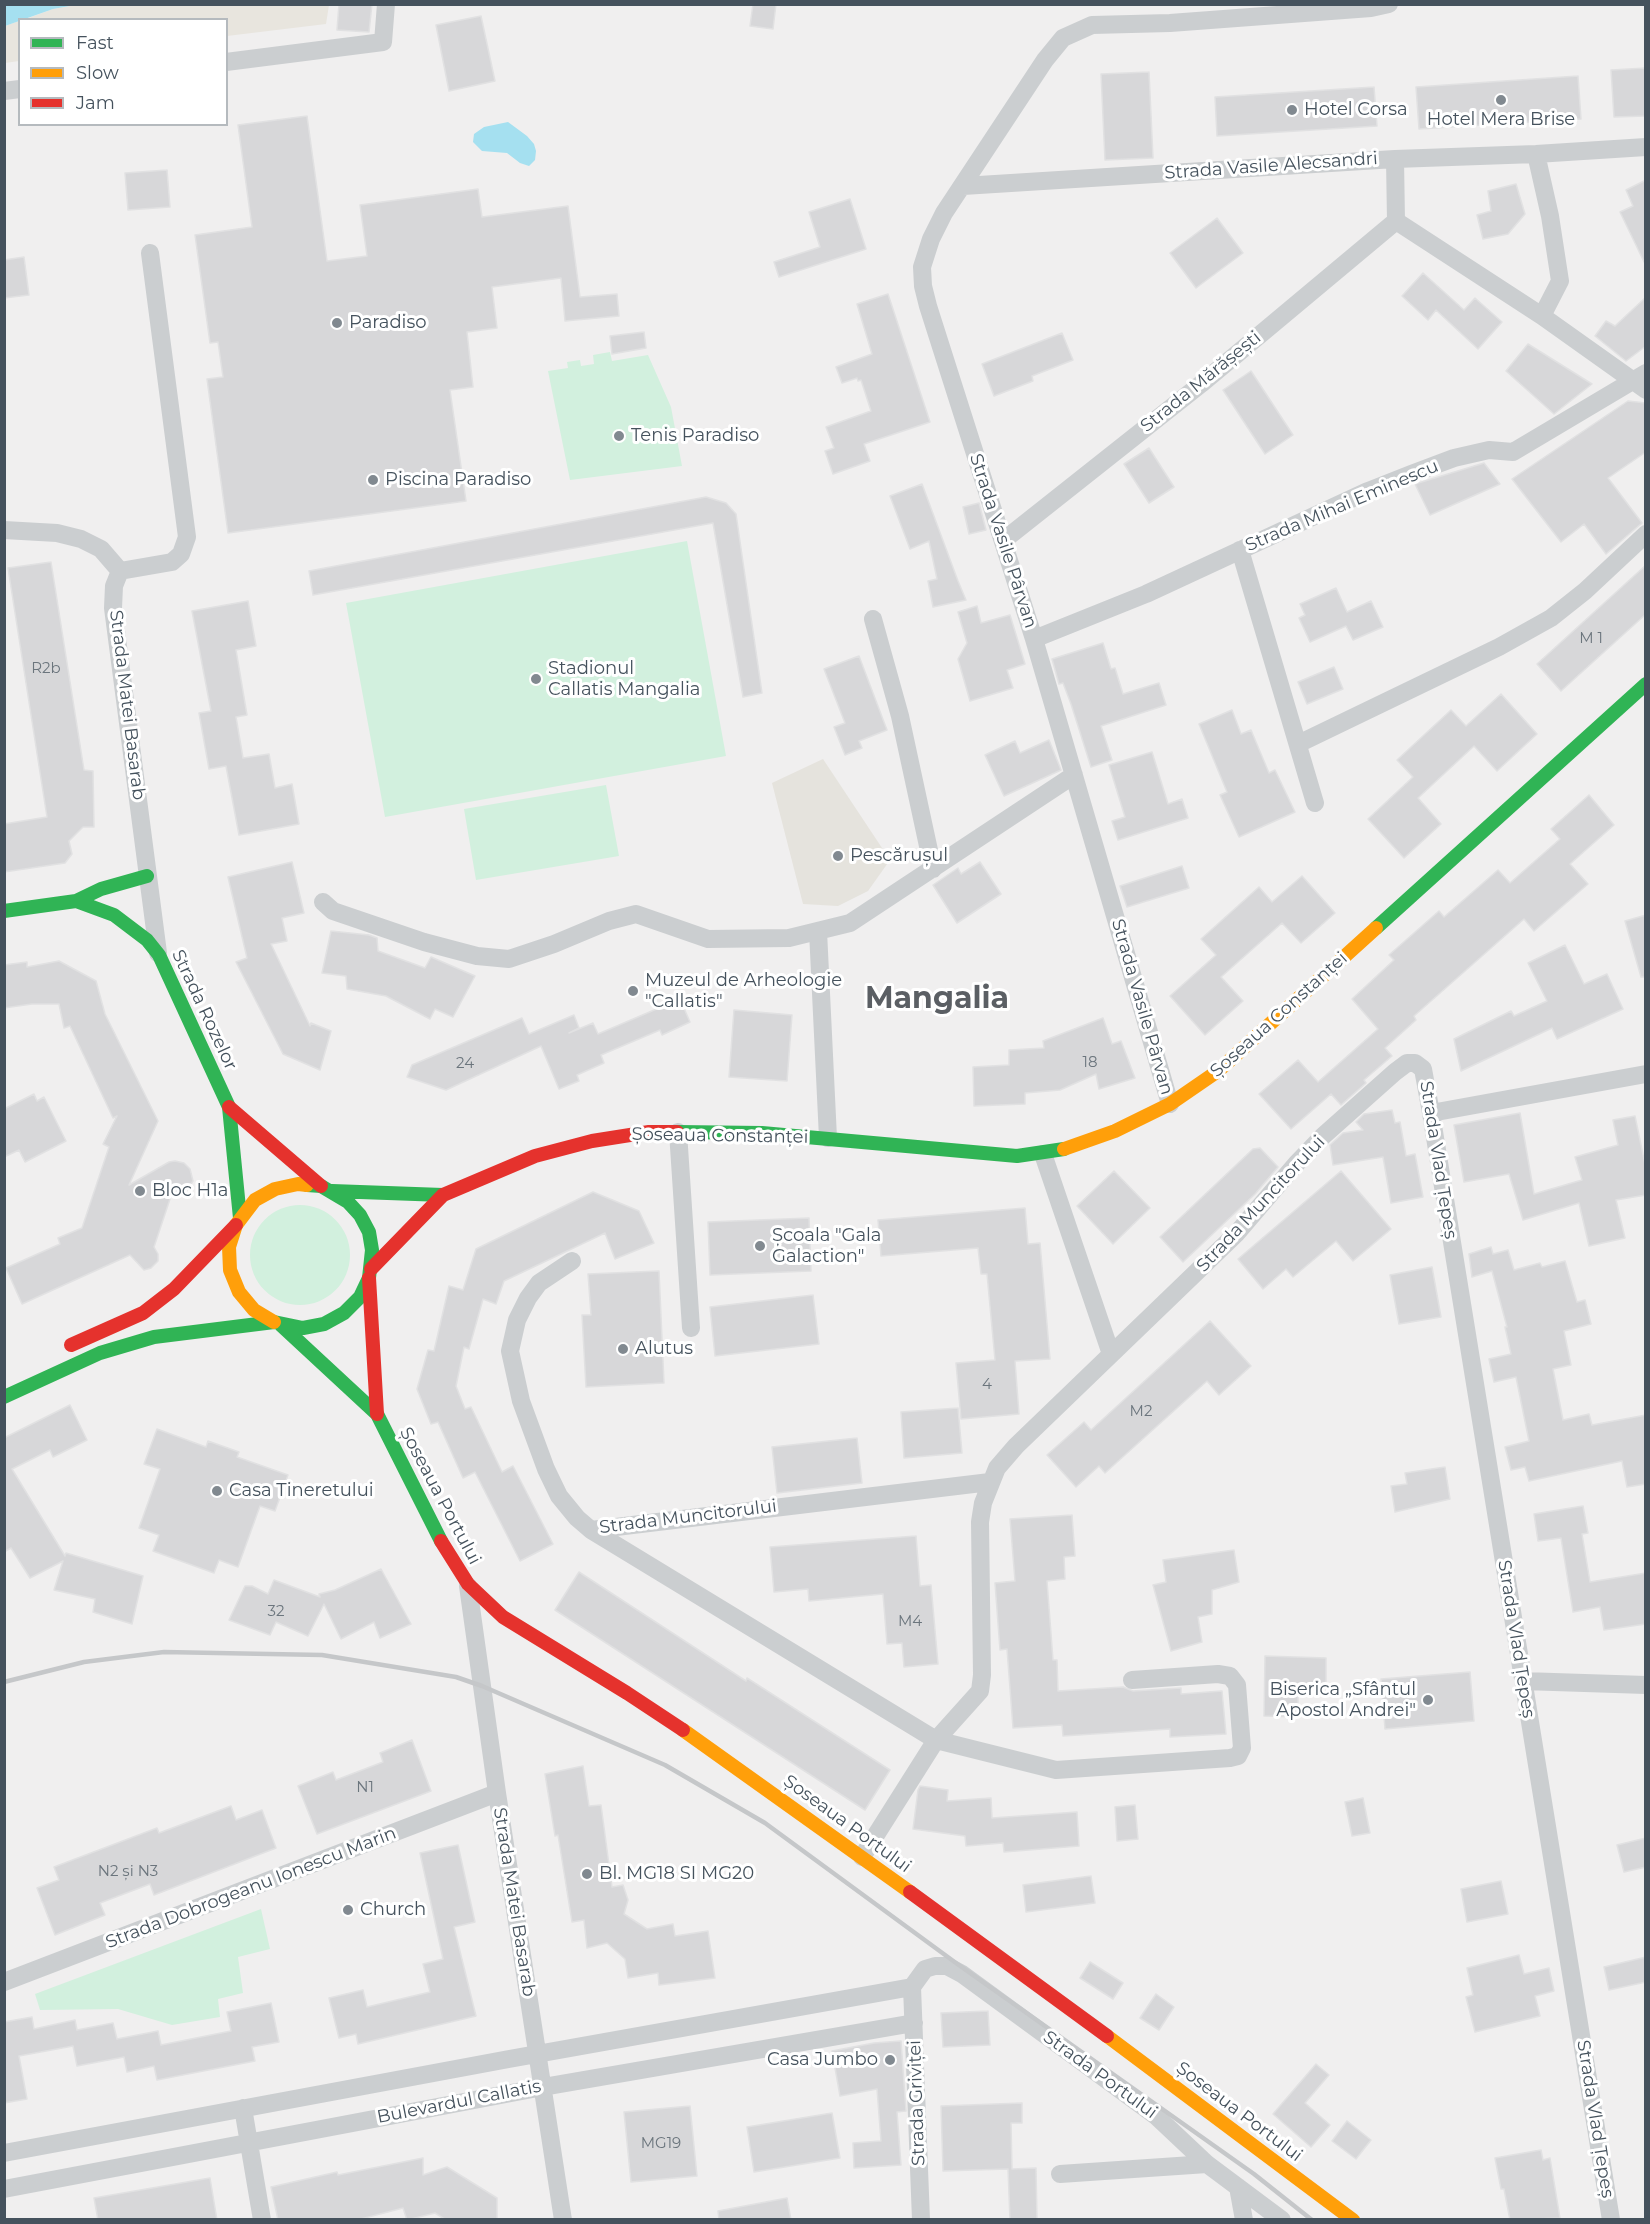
<!DOCTYPE html>
<html>
<head>
<meta charset="utf-8">
<style>
  body { margin:0 }
  #map { position:relative; width:1650px; height:2224px; overflow:hidden; background:#f0efef; font-family:Montserrat,sans-serif }
  canvas { display:block }
  .frame { position:absolute; inset:0; border:6px solid #45525d; pointer-events:none }
  .legend { position:absolute; left:18px; top:18px; width:210px; height:108px; box-sizing:border-box; background:#fff; border:2px solid #b5babe; margin:0; padding:8px 10px; list-style:none; font-size:18px; color:#45525d }
  .legend li { display:flex; align-items:center; gap:12px; height:30px }
  .legend b { width:30px; border:2px solid #b5babe }
</style>
</head>
<body>
<div id="map">
<canvas width="1650" height="2224"></canvas>
<div class="frame"></div>
<ul class="legend">
<li><b style="height:8px;background:#30b455"></b>Fast</li>
<li><b style="height:8px;background:#ff9f0a"></b>Slow</li>
<li><b style="height:8px;background:#e5322d"></b>Jam</li>
</ul>
</div>
<script>
const ctx = document.querySelector('canvas').getContext('2d');
ctx.lineJoin = 'round';
function fillPath(path, color) {
  ctx.fillStyle = color;
  ctx.fill(path, 'evenodd');
}
function toPath(rows) {
  const path = new Path2D();
  for (const r of rows) {
    if (r.length === 3) {
      path.moveTo(r[0] + r[2], r[1]);
      path.arc(r[0], r[1], r[2], 0, 2 * Math.PI);
      continue;
    }
    path.moveTo(r[0], r[1]);
    for (let i = 2; i < r.length; i += 2) path.lineTo(r[i], r[i + 1]);
  }
  return path;
}
function trace(path, color, width, dash) {
  ctx.strokeStyle = color;
  ctx.lineWidth = width;
  ctx.lineCap = dash ? 'butt' : 'round';
  ctx.setLineDash(dash || []);
  ctx.stroke(path);
}
function label(font, color, halo, rows, align = 'center') {
  ctx.font = font + ' Montserrat,sans-serif';
  ctx.lineWidth = 6;
  ctx.setLineDash([]);
  ctx.textBaseline = 'middle';
  ctx.strokeStyle = halo;
  ctx.fillStyle = color;
  for (const [text, x, y, turn = 0] of rows) {
    ctx.save();
    ctx.translate(x, y);
    ctx.rotate((+turn || 0) * Math.PI / 180);
    ctx.textAlign = isNaN(turn) ? turn : align;
    if (halo) ctx.strokeText(text, 0, 0);
    ctx.fillText(text, 0, 0);
    ctx.restore();
  }
}
const commercial = toPath([
  [823,759,890,860,868,891,838,906,803,904,772,783]
]);
const green = toPath([
  [610,352,612,361,648,355,671,407,682,466,570,480,548,371,568,368,567,362,580,360,581,366,594,364,593,355],
  [687,541,726,756,385,817,346,603],
  [606,785,619,856,476,880,464,809],
  [300,1255,50],
  [261,1909,270,1949,238,1957,243,1993,218,1999,220,2017,172,2025,118,2009,40,2010,35,1994]
]);
const sand = toPath([
  [75,5,329,5,326,24,227,36,226,20,23,20,53,9],
  [19,21,19,61,5,63,5,26]
]);
const water = toPath([
  [5,4,75,4,75,5,53,9,5,26],
  [508,122,527,136,534,144,536,151,535,160,529,166,520,163,507,153,482,151,473,142,474,134,484,127]
]);
const building = toPath([
  [339,4,372,4,369,32,337,30,339,4],
  [753,4,776,4,773,29,750,26,753,4],
  [481,16,495,81,449,91,436,25,481,16],
  [1646,68,1646,116,1614,117,1611,70,1646,68],
  [1149,72,1153,158,1105,160,1101,74,1149,72],
  [1578,76,1581,119,1419,129,1416,87,1578,76],
  [1374,87,1377,126,1217,136,1215,97,1374,87],
  [307,116,327,261,367,256,360,205,478,189,482,217,568,206,580,297,617,294,619,316,565,321,561,278,492,287,497,328,467,332,473,387,450,390,466,501,228,533,207,379,223,377,218,342,210,343,195,235,252,227,238,125,307,116],
  [167,170,170,207,128,210,125,173,167,170],
  [1646,180,1646,266,1620,212,1633,206,1626,190,1646,180],
  [1516,184,1525,214,1508,234,1483,239,1477,215,1491,211,1488,191,1516,184],
  [850,199,866,249,779,277,774,262,820,247,809,212,850,199],
  [1217,218,1243,253,1196,288,1170,253,1217,218],
  [24,257,29,295,4,298,4,260,24,257],
  [1423,273,1464,310,1475,298,1502,322,1478,349,1436,310,1428,320,1402,296,1423,273],
  [888,294,930,422,864,444,870,461,833,474,825,451,834,448,826,427,871,411,861,380,858,381,857,378,842,383,836,367,872,354,857,304,888,294],
  [1646,297,1646,346,1626,361,1595,336,1606,321,1615,326,1646,297],
  [644,332,646,348,612,354,610,336,644,332],
  [1062,333,1073,360,1032,376,1033,381,994,396,982,364,1062,333],
  [1528,344,1592,384,1554,414,1506,371,1528,344],
  [1251,371,1293,435,1265,454,1223,390,1251,371],
  [1628,401,1646,403,1646,452,1608,478,1642,523,1606,554,1584,524,1561,542,1512,479,1628,401],
  [1149,448,1174,487,1149,503,1124,464,1149,448],
  [1484,463,1500,484,1430,515,1415,484,1484,463],
  [922,484,958,581,966,600,933,607,928,581,937,579,929,541,910,549,890,496,922,484],
  [706,497,726,503,736,514,762,693,743,697,713,523,313,595,309,571,706,497],
  [979,503,986,530,969,534,963,507,979,503],
  [51,562,84,770,93,771,94,827,83,827,69,841,72,854,65,863,4,872,4,824,47,817,8,568,51,562],
  [1646,565,1646,614,1561,691,1537,664,1646,565],
  [1336,588,1347,612,1371,601,1383,627,1353,640,1346,626,1310,642,1299,618,1305,615,1300,604,1336,588],
  [248,601,256,646,236,650,247,715,236,717,243,758,269,754,275,788,292,784,299,824,239,835,226,766,209,769,199,713,211,711,192,611,248,601],
  [977,606,981,623,1010,615,1025,664,1007,670,1013,688,970,701,958,659,967,643,958,612,977,606],
  [1103,643,1111,669,1115,668,1123,694,1159,683,1166,705,1101,726,1112,760,1091,767,1071,704,1063,683,1059,684,1052,659,1103,643],
  [859,656,887,730,859,741,862,748,845,755,834,727,845,723,824,669,859,656],
  [1334,667,1343,689,1307,704,1298,682,1334,667],
  [1501,694,1537,734,1497,771,1474,746,1418,798,1441,824,1404,858,1368,819,1413,777,1397,760,1451,710,1466,726,1501,694],
  [1232,710,1241,734,1251,730,1269,773,1275,770,1295,812,1239,837,1220,795,1227,792,1199,724,1232,710],
  [1049,740,1061,770,1004,796,985,755,1015,741,1020,753,1049,740],
  [1152,752,1168,804,1182,799,1188,818,1118,840,1112,821,1125,817,1109,765,1152,752],
  [1589,795,1614,825,1570,864,1588,884,1534,931,1524,919,1414,1016,1416,1020,1385,1048,1392,1056,1364,1080,1366,1083,1341,1105,1331,1094,1291,1129,1259,1094,1298,1060,1318,1082,1378,1029,1352,999,1394,960,1389,955,1439,911,1444,917,1498,870,1510,883,1560,839,1551,829,1589,795],
  [292,862,304,913,282,918,287,941,271,944,310,1026,311,1023,331,1031,320,1070,283,1054,236,962,247,958,228,877,292,862],
  [980,862,1001,894,957,923,933,885,958,868,961,874,980,862],
  [1182,866,1189,888,1127,907,1120,886,1182,866],
  [1302,876,1335,913,1301,943,1282,923,1221,977,1243,1001,1205,1035,1170,996,1216,955,1201,939,1259,887,1272,902,1302,876],
  [1646,915,1646,977,1641,977,1625,921,1646,915],
  [331,931,369,935,377,938,378,951,425,968,431,957,475,976,453,1017,435,1009,430,1019,386,996,347,989,346,976,322,973,331,931],
  [1565,945,1584,984,1607,974,1623,1009,1557,1039,1552,1028,1461,1071,1454,1039,1511,1011,1514,1016,1547,1001,1528,963,1565,945],
  [59,961,96,981,105,1014,158,1121,129,1185,169,1162,175,1161,184,1163,190,1169,193,1181,185,1193,171,1196,154,1247,158,1254,158,1261,151,1268,144,1270,130,1255,22,1304,6,1268,60,1244,58,1238,82,1228,109,1147,103,1144,117,1116,113,1118,70,1026,64,1028,59,1004,32,1004,4,1008,4,965,27,962,27,967,59,961],
  [680,999,690,1022,662,1035,660,1030,601,1055,604,1063,577,1075,579,1081,559,1089,541,1046,446,1090,407,1077,412,1065,522,1018,529,1034,574,1015,579,1028,569,1033,593,1023,598,1034,680,999],
  [734,1010,792,1015,787,1081,729,1077,734,1010],
  [1103,1018,1112,1044,1121,1041,1135,1078,1099,1089,1096,1074,1060,1090,1025,1093,1025,1104,974,1106,973,1067,1009,1065,1009,1050,1044,1048,1043,1041,1103,1018],
  [34,1094,37,1101,44,1097,66,1141,25,1162,19,1150,4,1157,4,1109,34,1094],
  [1392,1110,1395,1123,1400,1122,1406,1156,1415,1154,1423,1197,1391,1203,1383,1157,1333,1165,1330,1145,1343,1133,1363,1130,1356,1122,1364,1114,1392,1110],
  [1520,1113,1534,1194,1582,1180,1575,1157,1618,1145,1613,1120,1635,1116,1646,1169,1646,1195,1616,1200,1625,1238,1589,1246,1579,1203,1523,1220,1509,1174,1464,1182,1454,1125,1520,1113],
  [1260,1148,1278,1167,1255,1194,1183,1262,1160,1237,1253,1149,1260,1148],
  [1114,1171,1150,1208,1113,1244,1077,1206,1114,1171],
  [1341,1171,1391,1229,1353,1261,1336,1241,1293,1277,1286,1269,1263,1289,1238,1259,1341,1171],
  [593,1192,639,1211,654,1243,615,1259,605,1233,504,1281,496,1304,483,1299,469,1349,464,1347,456,1386,465,1409,471,1407,502,1472,513,1466,553,1544,520,1561,475,1472,463,1478,438,1422,431,1424,417,1389,428,1350,434,1351,449,1286,463,1290,476,1249,593,1192],
  [1025,1208,1028,1244,1040,1243,1050,1359,1015,1361,1019,1414,961,1419,956,1363,995,1360,987,1274,981,1274,978,1248,881,1256,878,1220,1025,1208],
  [809,1218,811,1271,710,1275,708,1222,809,1218],
  [1491,1247,1493,1254,1508,1250,1514,1270,1540,1263,1542,1267,1565,1261,1577,1302,1585,1300,1591,1324,1564,1331,1571,1365,1553,1369,1563,1420,1589,1414,1592,1425,1646,1415,1646,1484,1627,1487,1622,1461,1529,1481,1525,1467,1511,1470,1505,1447,1529,1441,1516,1377,1494,1382,1489,1359,1511,1354,1505,1327,1507,1327,1492,1271,1472,1277,1469,1254,1491,1247],
  [1432,1267,1441,1317,1399,1324,1390,1275,1432,1267],
  [659,1271,664,1383,586,1387,582,1315,591,1315,588,1274,659,1271],
  [813,1295,819,1344,715,1356,710,1307,813,1295],
  [1210,1321,1251,1366,1219,1395,1207,1381,1105,1473,1099,1466,1076,1487,1047,1455,1084,1422,1091,1430,1210,1321],
  [70,1405,87,1440,53,1457,50,1450,12,1469,65,1556,66,1553,143,1576,132,1624,93,1612,95,1599,54,1590,63,1561,30,1578,11,1548,4,1552,4,1438,70,1405],
  [958,1408,962,1453,904,1458,901,1412,958,1408],
  [157,1429,206,1447,208,1441,239,1452,237,1457,288,1475,275,1511,260,1506,238,1567,219,1560,214,1573,153,1551,159,1535,139,1528,160,1469,144,1464,157,1429],
  [857,1438,862,1483,777,1493,772,1447,857,1438],
  [1445,1467,1450,1499,1395,1512,1391,1486,1407,1484,1405,1473,1445,1467],
  [1583,1506,1588,1533,1582,1534,1590,1582,1646,1573,1646,1624,1604,1630,1600,1607,1573,1612,1561,1538,1538,1541,1534,1514,1583,1506],
  [1072,1515,1075,1556,1064,1557,1065,1579,1047,1581,1053,1660,1057,1660,1058,1691,1123,1687,1133,1691,1181,1688,1181,1694,1222,1691,1226,1734,1170,1737,1170,1729,1063,1736,1062,1725,1013,1728,1007,1649,1000,1650,995,1583,1015,1581,1010,1519,1072,1515],
  [916,1536,920,1586,931,1585,938,1664,904,1667,902,1643,887,1644,883,1594,809,1601,808,1589,774,1592,770,1547,916,1536],
  [1234,1550,1239,1582,1212,1590,1212,1614,1198,1617,1202,1642,1171,1651,1153,1585,1166,1582,1163,1560,1234,1550],
  [381,1569,411,1624,380,1638,374,1622,341,1639,324,1604,308,1636,276,1622,270,1635,229,1620,245,1586,252,1586,268,1594,274,1580,320,1597,319,1594,335,1590,381,1569],
  [579,1572,746,1681,747,1678,890,1770,865,1810,555,1610,579,1572],
  [1265,1656,1326,1658,1326,1690,1298,1689,1298,1717,1264,1716,1265,1656],
  [1470,1672,1474,1721,1385,1729,1381,1679,1470,1672],
  [412,1740,431,1791,317,1834,298,1786,333,1772,336,1780,383,1762,380,1753,412,1740],
  [583,1766,589,1806,601,1805,612,1887,623,1885,628,1900,624,1914,647,1929,673,1924,675,1936,708,1931,715,1978,659,1985,658,1973,628,1978,625,1959,607,1943,587,1948,584,1920,572,1922,558,1835,555,1836,545,1774,583,1766],
  [920,1786,948,1790,947,1801,991,1798,992,1818,1077,1812,1079,1846,1004,1852,1003,1843,966,1846,965,1836,913,1829,918,1790,920,1786],
  [1363,1798,1370,1833,1352,1836,1345,1802,1363,1798],
  [1135,1805,1138,1839,1117,1841,1115,1807,1135,1805],
  [231,1806,236,1820,262,1810,276,1848,154,1895,150,1884,100,1903,105,1915,55,1935,37,1888,59,1880,54,1867,157,1828,159,1833,231,1806],
  [1646,1838,1646,1867,1624,1872,1617,1845,1646,1838],
  [458,1845,475,1922,454,1927,476,2016,358,2044,356,2034,339,2038,329,1998,363,1990,367,2007,430,1992,423,1964,443,1959,420,1853,458,1845],
  [1091,1876,1095,1903,1026,1912,1023,1885,1091,1876],
  [1501,1881,1508,1914,1467,1922,1461,1889,1501,1881],
  [1519,1955,1524,1974,1549,1968,1554,1991,1535,1996,1540,2016,1475,2032,1466,1997,1473,1995,1467,1968,1519,1955],
  [1646,1957,1646,1982,1609,1990,1604,1967,1646,1957],
  [1090,1962,1123,1983,1113,1999,1080,1978,1090,1962],
  [1156,1994,1174,2007,1159,2030,1140,2018,1156,1994],
  [271,2003,279,2042,252,2047,255,2061,157,2080,154,2066,127,2072,124,2057,77,2066,73,2046,19,2056,27,2099,4,2103,4,2022,32,2017,34,2029,75,2020,77,2030,113,2023,117,2039,158,2031,161,2045,231,2031,227,2012,271,2003],
  [988,2011,990,2045,943,2047,941,2013,988,2011],
  [901,2041,906,2111,897,2112,901,2165,854,2168,853,2143,881,2141,877,2089,840,2096,832,2051,874,2043,901,2041],
  [1316,2064,1329,2075,1305,2103,1330,2125,1311,2147,1273,2114,1316,2064],
  [1022,2103,1022,2123,1011,2123,1012,2169,1036,2168,1037,2220,1010,2220,1008,2169,943,2171,941,2106,1022,2103],
  [690,2106,697,2176,631,2182,624,2112,690,2106],
  [832,2113,840,2158,754,2172,747,2127,832,2113],
  [1347,2121,1371,2140,1356,2159,1332,2141,1347,2121],
  [1541,2150,1543,2160,1550,2158,1560,2218,1510,2220,1504,2189,1501,2189,1495,2158,1541,2150],
  [423,2158,423,2175,447,2167,497,2198,497,2220,446,2220,435,2213,407,2220,403,2208,357,2220,278,2220,271,2187,337,2172,338,2175,423,2158],
  [210,2178,217,2220,98,2220,94,2198,210,2178],
  [787,2198,791,2220,719,2220,718,2211,787,2198]
]);
const street = toPath([
  [226,62,383,42,386,4],
  [4,91,20,89],
  [1536,154,1550,216,1560,281,1542,316],
  [1395,159,1396,221],
  [963,186,1395,159,1536,154,1646,147],
  [1396,221,1542,316,1646,390],
  [150,253,187,537,181,554,172,562,120,571,114,586,113,608,158,953],
  [4,530,57,533,81,539,101,549,120,571],
  [1004,540,1201,384,1396,221],
  [1240,550,1315,803],
  [873,619,900,716,933,869],
  [1034,639,1146,594,1368,491,1411,474,1454,458,1489,450,1513,452,1646,373],
  [1298,744,1499,647,1551,618,1585,591,1646,534],
  [323,902,333,911,424,942,477,956,509,959,554,944,609,921,636,914,708,939,789,938,850,923,1074,775],
  [818,931,828,1138],
  [1170,1104,1034,639,928,306,923,286,922,267,931,239,944,213,1045,60,1063,38,1092,25,1170,23,1371,8,1389,4],
  [1431,1113,1646,1074],
  [678,1132,691,1328],
  [1043,1154,1111,1354],
  [572,1261,539,1283,528,1298,517,1320,510,1351,521,1401,546,1469,559,1496,577,1518,591,1530,936,1740,1056,1770,1230,1758,1238,1756,1242,1748,1237,1685,1230,1676,1218,1674,1132,1680],
  [591,1530,990,1482],
  [468,1586,497,1793,563,2220],
  [1523,1681,1646,1685],
  [862,1857,936,1740,980,1691,982,1675,980,1522,983,1503,997,1468,1016,1446,1237,1233,1296,1164,1323,1136,1395,1072,1407,1063,1415,1063,1423,1069,1431,1113,1611,2220],
  [4,1982,497,1793],
  [243,2108,262,2220],
  [4,2153,509,2059,912,1987],
  [1060,2174,1207,2164],
  [1238,2187,1244,2220],
  [4,2189,543,2087,914,2023],
  [921,2220,912,1987,925,1969,935,1966,947,1966,962,1974,1156,2116,1207,2164,1282,2220]
]);
const fast = toPath([
  [76,901,101,889,147,876],
  [4,911,76,901,114,915,147,940,159,955,229,1107,240,1218],
  [1376,928,1646,684],
  [677,1132,762,1133,1017,1156,1064,1149],
  [332,1191,443,1195],
  [281,1325,377,1414,441,1541],
  [4,1397,100,1353,154,1337,274,1322,303,1328,324,1324,344,1313,360,1297,369,1278,372,1250,369,1232,360,1215,348,1202,321,1186,307,1185]
]);
const slow = toPath([
  [1064,1149,1115,1131,1170,1104,1218,1071,1376,928],
  [274,1322,254,1310,239,1292,230,1270,229,1247,236,1225,255,1200,275,1189,298,1184,307,1185],
  [683,1730,910,1892],
  [1107,2036,1353,2220]
]);
const jam = toPath([
  [229,1107,321,1186],
  [371,1269,443,1195,535,1156,592,1141,649,1132,677,1132],
  [369,1278,377,1414],
  [71,1345,143,1313,174,1289,236,1225],
  [441,1541,468,1584,503,1617,627,1693,683,1730],
  [910,1892,1107,2036]
]);
const rail = toPath([
  [4,1682,84,1662,164,1652,322,1655,456,1677,482,1686,665,1765,765,1823,956,1963,1254,2174,1312,2220]
]);
const markers = [
  [1501,100,6,"#818990"],
  [1292,110,6,"#818990"],
  [337,323,6,"#818990"],
  [619,436,6,"#818990"],
  [373,480,6,"#818990"],
  [536,679,6,"#818990"],
  [838,856,6,"#818990"],
  [633,991,6,"#818990"],
  [140,1191,6,"#818990"],
  [760,1246,6,"#818990"],
  [623,1349,6,"#818990"],
  [217,1491,6,"#818990"],
  [1428,1700,6,"#818990"],
  [587,1874,6,"#818990"],
  [348,1910,6,"#818990"],
  [890,2060,6,"#818990"]
];
const numberNames = [
  ["M 1",1591,639],
  ["R2b",46,669],
  ["18",1090,1063],
  ["24",465,1064],
  ["4",987,1385],
  ["M2",1141,1412],
  ["32",276,1612],
  ["M4",910,1622],
  ["N1",365,1788],
  ["N2 și N3",128,1872],
  ["MG19",661,2144]
];
const poiNames = [
  ["Hotel Corsa",1304,110],
  ["Hotel Mera Brise",1501,120,"center"],
  ["Paradiso",349,323],
  ["Tenis Paradiso",631,436],
  ["Piscina Paradiso",385,480],
  ["Stadionul",548,669],
  ["Callatis Mangalia",548,690],
  ["Pescărușul",850,856],
  ["Muzeul de Arheologie",645,981],
  ["\"Callatis\"",645,1002],
  ["Bloc H1a",152,1191],
  ["Școala \"Gala",772,1236],
  ["Galaction\"",772,1257],
  ["Alutus",635,1349],
  ["Casa Tineretului",229,1491],
  ["Biserica „Sfântul",1416,1690,"right"],
  ["Apostol Andrei\"",1416,1711,"right"],
  ["Bl. MG18 SI MG20",599,1874],
  ["Church",360,1910],
  ["Casa Jumbo",878,2060,"right"]
];
const streetNames = [
  ["Strada Vasile Alecsandri",1271,166,-4],
  ["Strada Mărășești",1201,382,-39],
  ["Strada Mihai Eminescu",1342,506,-23],
  ["Strada Vasile Pârvan",1003,541,72],
  ["Strada Matei Basarab",127,705,83],
  ["Strada Vasile Pârvan",1142,1007,74],
  ["Strada Rozelor",204,1010,65],
  ["Șoseaua Constanței",1279,1015,-42],
  ["Șoseaua Constanței",720,1136,1],
  ["Strada Vlad Țepeș",1438,1160,81],
  ["Strada Muncitorului",1261,1204,-47],
  ["Șoseaua Portului",440,1496,62],
  ["Strada Muncitorului",688,1517,-7],
  ["Strada Vlad Țepeș",1516,1639,81],
  ["Șoseaua Portului",847,1824,36],
  ["Strada Dobrogeanu Ionescu Marin",251,1888,-21],
  ["Strada Matei Basarab",514,1902,81],
  ["Strada Portului",1100,2075,36],
  ["Bulevardul Callatis",459,2102,-11],
  ["Strada Griviței",917,2103,-92],
  ["Șoseaua Portului",1239,2112,37],
  ["Strada Vlad Țepeș",1595,2119,81]
];
const townNames = [
  ["Mangalia",937,999]
];
fillPath(commercial, '#e5e3dd');
fillPath(green, '#d2f0de');
fillPath(sand, '#e8e5de');
fillPath(water, '#a5e0f0');
fillPath(building, '#d7d7d9');
trace(building, '#e1e1e2', 1.5);
trace(street, '#cbced0', 18);
trace(fast, '#30b455', 14);
trace(slow, '#ff9f0a', 14);
trace(jam, '#e5322d', 14);
trace(rail, '#c5c7c9', 4.5);
for (const [x, y, r, color] of markers) {
  const dot = new Path2D();
  dot.arc(x, y, r, 0, 2 * Math.PI);
  ctx.fillStyle = color;
  ctx.fill(dot);
  trace(dot, '#fff', 2);
}
label('15px', '#6b757d', null, numberNames);
label('18px', '#45525d', '#fff', poiNames, 'left');
label('18px', '#45525d', '#fff', streetNames);
label('bold 30px', '#5b5f64', '#fff', townNames);
</script>
</body>
</html>
